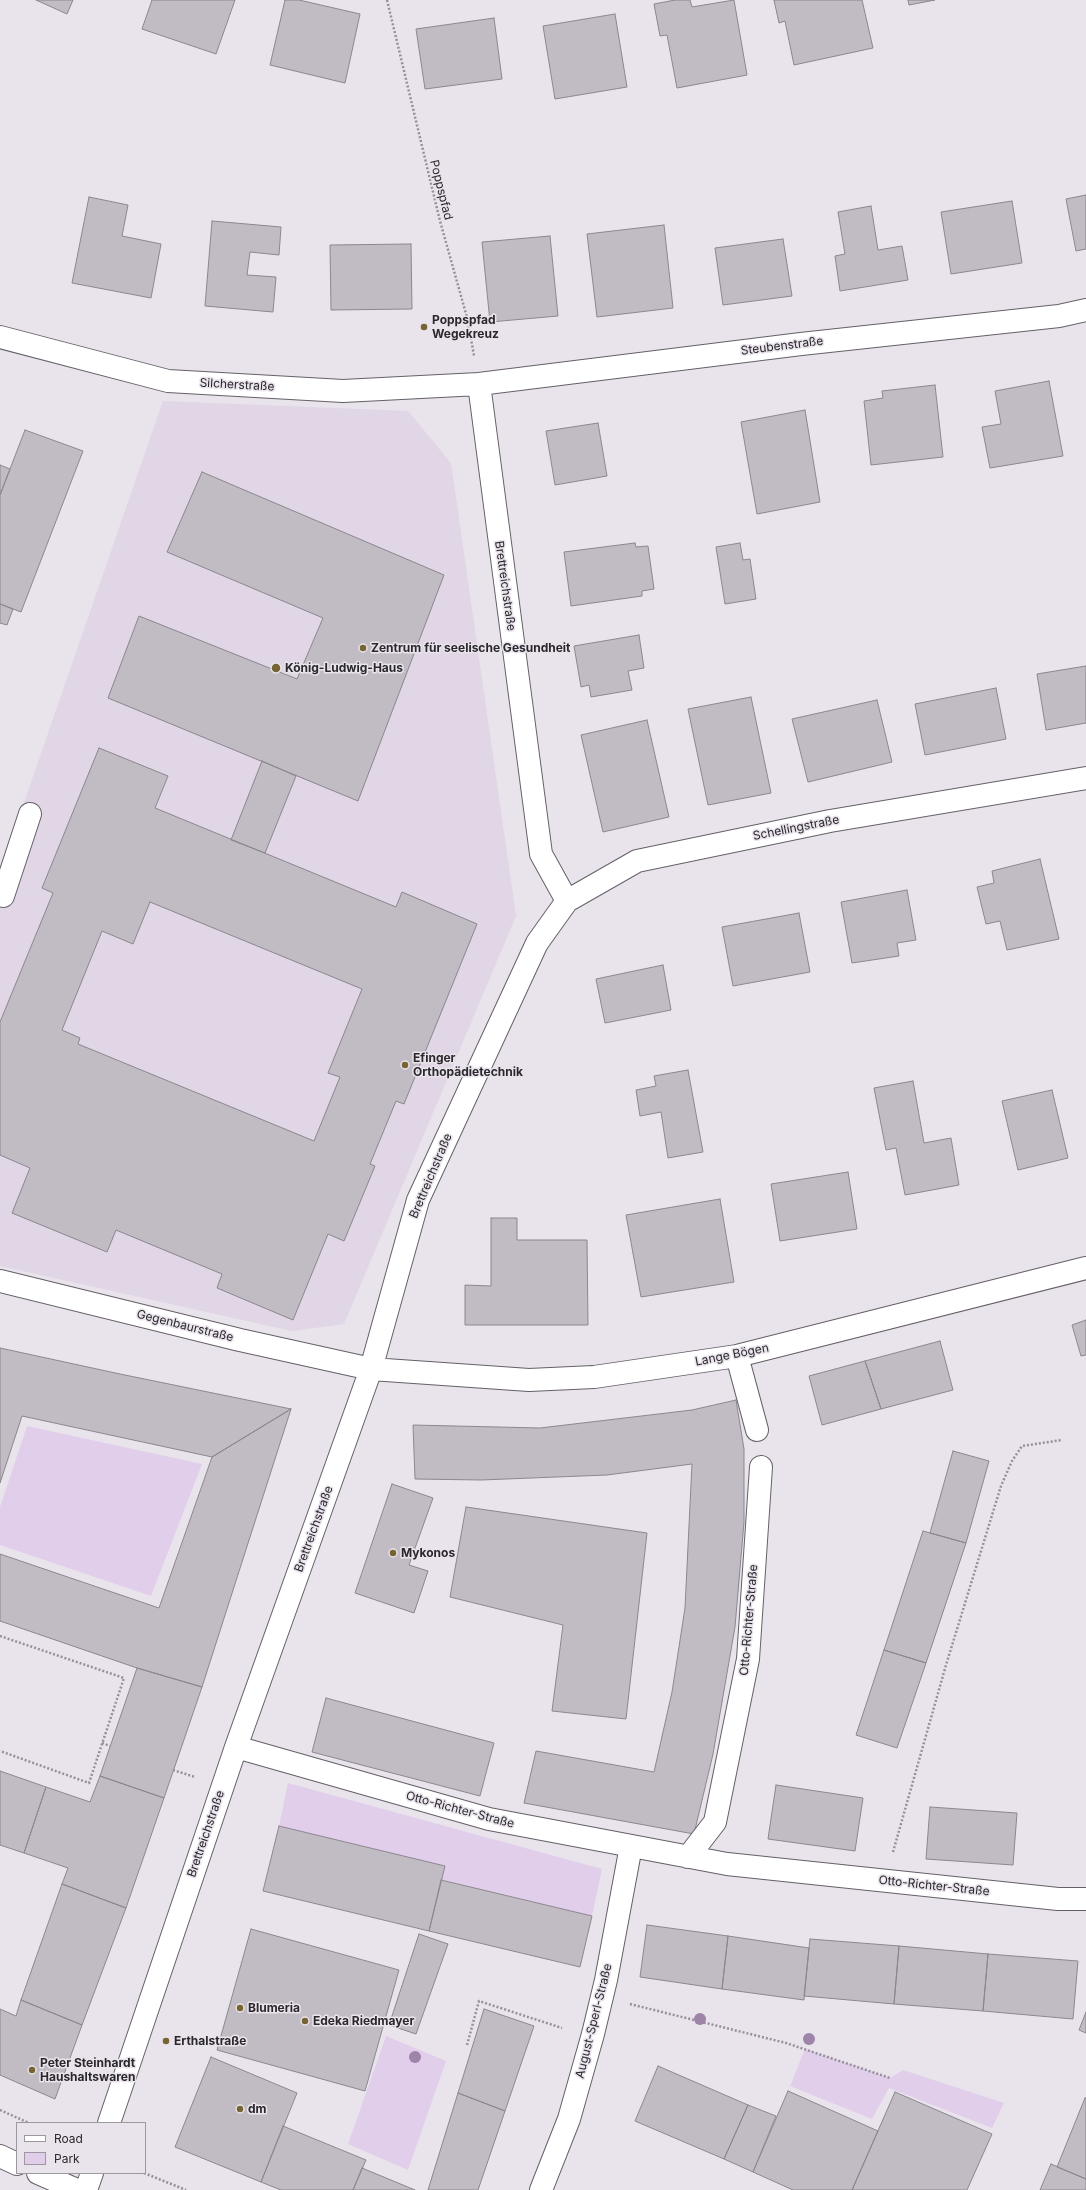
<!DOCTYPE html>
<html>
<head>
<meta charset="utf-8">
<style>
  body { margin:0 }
  #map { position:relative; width:1086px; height:2190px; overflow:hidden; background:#e9e3ec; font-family:Inter,sans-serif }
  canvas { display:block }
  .legend { position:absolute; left:16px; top:2122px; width:130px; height:52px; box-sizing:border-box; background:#e9e3ec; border:1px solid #9d989f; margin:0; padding:5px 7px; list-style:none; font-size:12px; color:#2b282c }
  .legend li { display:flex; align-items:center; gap:8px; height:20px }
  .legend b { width:20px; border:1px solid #9d989f }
</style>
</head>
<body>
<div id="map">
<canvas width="1086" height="2190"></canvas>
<ul class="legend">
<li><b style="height:5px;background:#fff"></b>Road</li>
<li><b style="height:11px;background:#e1ceeb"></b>Park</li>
</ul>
</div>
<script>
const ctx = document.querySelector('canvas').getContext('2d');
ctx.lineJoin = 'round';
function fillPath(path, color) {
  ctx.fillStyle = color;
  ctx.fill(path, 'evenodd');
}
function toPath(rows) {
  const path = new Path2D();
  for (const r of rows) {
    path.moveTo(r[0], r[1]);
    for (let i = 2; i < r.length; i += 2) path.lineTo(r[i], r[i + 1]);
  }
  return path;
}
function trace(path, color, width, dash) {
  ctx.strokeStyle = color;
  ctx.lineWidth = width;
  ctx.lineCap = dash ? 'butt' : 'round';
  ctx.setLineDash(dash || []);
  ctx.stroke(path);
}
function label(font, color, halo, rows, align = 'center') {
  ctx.font = font + ' Inter,sans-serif';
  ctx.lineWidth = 3;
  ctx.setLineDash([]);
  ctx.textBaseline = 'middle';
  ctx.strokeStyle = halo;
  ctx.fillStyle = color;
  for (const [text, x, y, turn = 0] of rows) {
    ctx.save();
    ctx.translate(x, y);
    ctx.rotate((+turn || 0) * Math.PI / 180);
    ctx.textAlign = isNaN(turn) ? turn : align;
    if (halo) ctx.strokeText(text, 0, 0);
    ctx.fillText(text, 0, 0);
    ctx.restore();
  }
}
const built = toPath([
  [163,401,408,411,451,463,516,916,344,1324,292,1331,0,1266,0,872]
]);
const green = toPath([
  [27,1426,202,1464,151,1596,0,1545,0,1507],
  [288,1783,602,1869,592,1916,441,1880,444,1866,279,1826],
  [386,2036,446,2061,408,2170,348,2144],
  [805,2049,890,2078,903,2070,1004,2103,992,2128,889,2088,872,2119,790,2086]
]);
const building = toPath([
  [36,0,73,0,67,14,36,0],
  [152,0,235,0,216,54,142,29,152,0],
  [285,0,299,0,360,14,345,83,270,65,285,0],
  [675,0,690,0,692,7,734,0,747,75,677,88,667,35,660,36,654,4,675,0],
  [774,0,862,0,873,48,794,65,785,21,779,23,774,0],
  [908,0,935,0,909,5,908,0],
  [615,14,627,87,555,99,543,26,615,14],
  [494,18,502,79,425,89,416,29,494,18],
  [1086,195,1086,249,1076,251,1066,199,1086,195],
  [89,197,128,205,122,236,161,244,151,298,72,283,89,197],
  [1012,201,1022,263,951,274,941,212,1012,201],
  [871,206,878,250,902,246,908,280,840,291,835,256,845,254,838,212,871,206],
  [212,221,281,227,279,255,250,252,247,275,276,277,273,312,205,306,212,221],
  [664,225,673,308,597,317,587,234,664,225],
  [550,236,558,316,490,322,482,242,550,236],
  [783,239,792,296,723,305,715,248,783,239],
  [411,244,412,309,331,310,330,245,411,244],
  [1049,381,1063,456,990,468,982,427,1001,424,995,391,1049,381],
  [935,385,943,457,871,465,864,401,883,398,882,391,935,385],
  [805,410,820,502,757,514,741,422,805,410],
  [598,423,607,476,555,485,546,431,598,423],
  [25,430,83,451,21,612,0,604,0,495,25,430],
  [0,465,10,469,0,495,0,465],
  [202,472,444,575,358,801,108,698,139,616,297,679,323,618,167,552,202,472],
  [635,543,636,547,648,546,654,589,642,591,642,596,571,606,564,552,635,543],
  [740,543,743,560,750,559,756,599,725,604,716,547,740,543],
  [0,604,13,609,7,625,0,623,0,604],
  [639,635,644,668,628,671,632,690,591,697,589,685,581,687,574,646,639,635],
  [1086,666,1086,723,1046,730,1037,674,1086,666],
  [996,688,1006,739,925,755,915,704,996,688],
  [751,697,771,793,708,805,688,709,751,697],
  [877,700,892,762,808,782,792,719,877,700],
  [647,720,669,817,603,832,581,735,647,720],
  [99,748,168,776,155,808,396,907,402,892,477,924,404,1104,396,1101,370,1164,375,1166,344,1241,328,1234,293,1320,217,1288,222,1274,116,1230,107,1252,12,1213,30,1168,0,1155,0,1022,53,893,42,888,99,748],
  [150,902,362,989,328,1073,340,1077,314,1141,78,1044,80,1038,62,1030,102,931,133,944,150,902],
  [262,761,296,776,265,853,231,840,262,761],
  [1040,859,1059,939,1007,950,1000,921,986,924,977,887,994,883,992,871,1040,859],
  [907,890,916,940,897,943,899,956,852,963,841,902,907,890],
  [799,913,810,972,733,986,722,927,799,913],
  [663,965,671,1010,605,1023,596,979,663,965],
  [688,1070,703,1152,668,1158,661,1112,640,1116,636,1090,656,1086,654,1076,688,1070],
  [913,1081,924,1143,951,1138,959,1185,905,1195,896,1148,886,1150,874,1088,913,1081],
  [1052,1090,1068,1158,1018,1170,1002,1101,1052,1090],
  [848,1172,857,1229,780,1241,771,1184,848,1172],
  [720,1199,734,1282,641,1297,626,1215,720,1199],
  [491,1218,517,1218,517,1240,587,1240,588,1325,465,1325,465,1285,491,1286,491,1218],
  [1086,1320,1086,1355,1081,1356,1072,1325,1086,1320],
  [940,1341,953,1390,881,1409,865,1361,940,1341],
  [0,1348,120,1374,291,1409,212,1457,22,1416,0,1483,0,1348],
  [865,1361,881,1409,822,1425,809,1376,865,1361],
  [736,1400,744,1449,744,1522,735,1627,713,1754,694,1834,524,1803,536,1751,654,1772,672,1692,685,1608,692,1464,607,1475,481,1480,415,1479,413,1425,540,1428,692,1410,736,1400],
  [291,1409,202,1687,137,1668,0,1621,0,1554,159,1608,212,1457,291,1409],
  [953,1451,989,1461,966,1543,930,1533,953,1451],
  [392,1484,433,1498,409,1565,428,1571,414,1613,355,1593,392,1484],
  [466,1507,647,1533,626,1719,552,1711,563,1625,450,1597,466,1507],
  [923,1531,966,1543,926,1663,884,1650,923,1531],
  [884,1650,926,1663,897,1748,856,1735,884,1650],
  [137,1668,202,1687,164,1798,100,1776,137,1668],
  [326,1698,494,1743,480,1796,312,1752,326,1698],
  [0,1771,46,1787,24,1853,0,1845,0,1771],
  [100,1776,164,1798,126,1908,62,1884,68,1868,24,1853,46,1787,90,1802,100,1776],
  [776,1785,863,1798,855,1851,768,1839,776,1785],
  [930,1807,1017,1813,1013,1865,926,1859,930,1807],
  [279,1826,445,1866,429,1931,263,1891,279,1826],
  [441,1880,592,1916,580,1967,429,1931,441,1880],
  [62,1884,126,1908,82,2025,21,2000,62,1884],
  [647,1925,728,1936,722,1989,640,1977,647,1925],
  [251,1929,399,1970,365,2091,217,2050,251,1929],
  [419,1934,448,1944,416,2034,389,2025,419,1934],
  [728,1936,809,1948,804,2000,722,1989,728,1936],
  [810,1939,899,1946,894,2004,804,1996,810,1939],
  [899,1946,988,1954,983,2011,894,2004,899,1946],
  [988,1954,1078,1961,1073,2019,983,2011,988,1954],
  [21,2000,82,2025,55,2099,0,2075,0,2009,16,2016,21,2000],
  [484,2009,534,2026,505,2111,458,2093,484,2009],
  [1086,2012,1086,2033,1079,2030,1086,2012],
  [211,2057,297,2093,261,2182,175,2147,211,2057],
  [658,2066,748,2105,724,2159,635,2121,658,2066],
  [788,2091,878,2131,852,2190,793,2190,753,2172,788,2091],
  [895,2092,992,2134,967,2190,852,2190,895,2092],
  [458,2093,505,2111,478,2190,428,2190,458,2093],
  [1085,2098,1086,2098,1086,2179,1057,2167,1085,2098],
  [748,2105,776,2116,753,2172,724,2159,748,2105],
  [283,2126,366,2160,353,2190,281,2190,261,2182,283,2126],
  [1051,2164,1086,2179,1086,2190,1040,2190,1051,2164],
  [362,2168,415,2190,353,2190,362,2168]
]);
const path = toPath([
  [387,0,440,221,468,321,474,356],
  [0,1636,124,1678,89,1783,0,1751],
  [102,1743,110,1746],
  [173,1770,195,1777],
  [893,1852,946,1665,1001,1486,1012,1461,1022,1446,1062,1440],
  [630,2004,786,2043,890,2078],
  [467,2045,479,2001,562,2028],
  [0,2110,29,2123],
  [144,2173,186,2190]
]);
const minor = toPath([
  [0,337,168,381,343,391,479,384,801,344,1059,316,1086,310],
  [479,384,541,854,567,901],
  [3,896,30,814],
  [0,1281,240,1340,371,1369,529,1380,594,1377,737,1356,1086,1268],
  [737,1356,757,1430],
  [236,1747,489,1819,727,1864,1058,1899,1086,1899],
  [688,1857,715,1822,748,1659,761,1467],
  [109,2123,236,1747,371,1369,418,1200,537,943,567,901,637,861,830,821,1086,778],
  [0,2156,17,2164],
  [38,2173,77,2190],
  [86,2190,92,2173],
  [541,2190,569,2119,593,2034,606,1980,631,1846]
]);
const trees = [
  [700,2019],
  [809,2039],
  [415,2057]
];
const markers = [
  [424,327,4,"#766433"],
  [363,648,4,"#766433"],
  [276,668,5,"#766433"],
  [405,1065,4,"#766433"],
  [393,1553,4,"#766433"],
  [240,2008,4,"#766433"],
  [305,2021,4,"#766433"],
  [166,2041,4,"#766433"],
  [32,2070,4,"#766433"],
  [240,2109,4,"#766433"]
];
const streetNames = [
  ["Poppspfad",441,190,76],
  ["Steubenstraße",782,346,-7],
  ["Silcherstraße",237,385,3],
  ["Brettreichstraße",505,586,82],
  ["Schellingstraße",796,828,-11],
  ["Brettreichstraße",431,1176,-67],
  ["Gegenbaurstraße",185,1326,14],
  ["Lange Bögen",732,1355,-11],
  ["Brettreichstraße",314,1529,-70],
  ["Otto-Richter-Straße",749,1620,-85],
  ["Otto-Richter-Straße",460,1810,15],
  ["Brettreichstraße",206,1834,-71],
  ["Otto-Richter-Straße",934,1886,6],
  ["August-Sperl-Straße",594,2021,-76]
];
const poiNames = [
  ["Poppspfad",432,320],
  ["Wegekreuz",432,334],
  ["Zentrum für seelische Gesundheit",371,648],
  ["König-Ludwig-Haus",285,668],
  ["Efinger",413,1058],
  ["Orthopädietechnik",413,1072],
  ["Mykonos",401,1553],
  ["Blumeria",248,2008],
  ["Edeka Riedmayer",313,2021],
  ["Erthalstraße",174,2041],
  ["Peter Steinhardt",40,2063],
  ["Haushaltswaren",40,2077],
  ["dm",248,2109]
];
fillPath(built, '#e0d6e5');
fillPath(green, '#e1ceeb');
fillPath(building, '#c1bbc4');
trace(building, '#8c868f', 1);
trace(minor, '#656068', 24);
trace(path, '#959097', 2.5, [2, 2]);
trace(minor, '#fff', 22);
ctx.fillStyle = '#9d84a8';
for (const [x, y] of trees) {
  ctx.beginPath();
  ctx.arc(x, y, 6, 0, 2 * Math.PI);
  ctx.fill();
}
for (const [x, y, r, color] of markers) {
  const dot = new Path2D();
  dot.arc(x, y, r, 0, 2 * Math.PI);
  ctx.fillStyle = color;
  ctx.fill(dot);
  trace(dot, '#e9e3ec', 1.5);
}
label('12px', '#2b282c', '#e9e3ec', streetNames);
label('bold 12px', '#2b282c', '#e9e3ec', poiNames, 'left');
</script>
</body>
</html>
